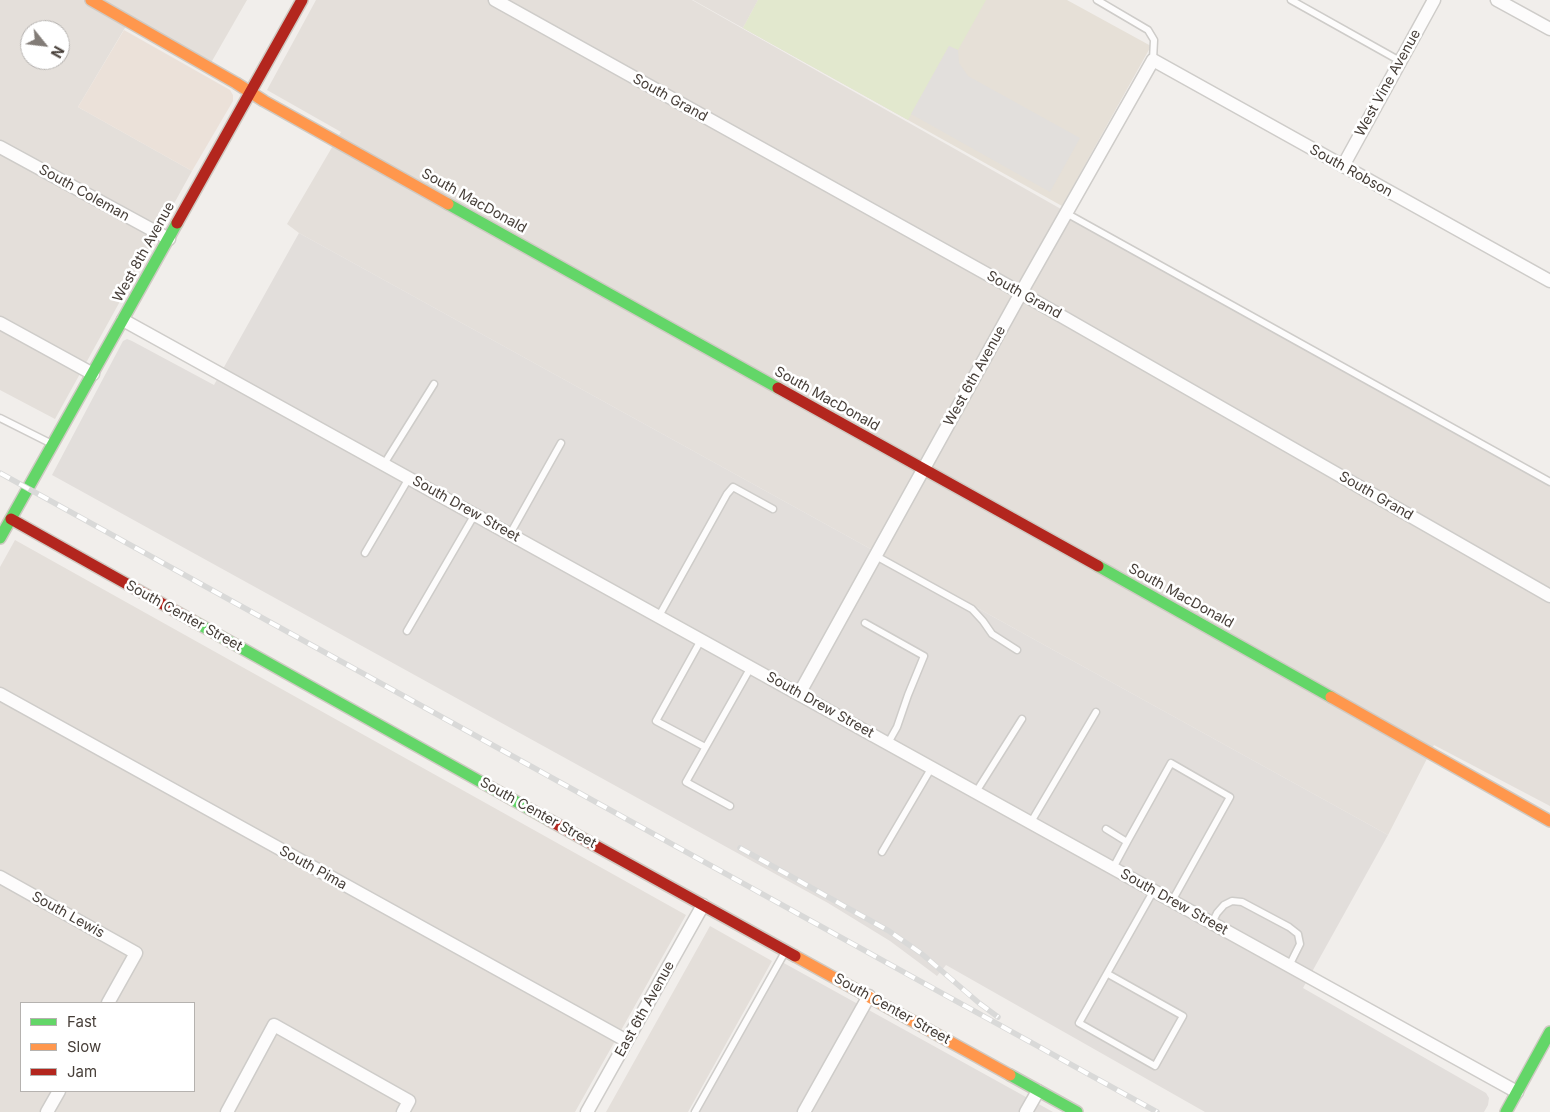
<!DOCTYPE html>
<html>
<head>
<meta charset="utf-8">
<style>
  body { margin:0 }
  #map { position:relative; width:1550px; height:1112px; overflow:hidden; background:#f1eeeb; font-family:Inter,sans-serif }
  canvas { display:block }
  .legend { position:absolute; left:20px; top:1002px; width:175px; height:90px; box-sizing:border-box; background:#fff; border:1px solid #b5b2af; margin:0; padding:6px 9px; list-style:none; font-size:15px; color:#463e38 }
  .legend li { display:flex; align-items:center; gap:10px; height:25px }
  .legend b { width:25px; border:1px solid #b5b2af }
  .north { position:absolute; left:20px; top:20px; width:50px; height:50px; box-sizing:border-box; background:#fff; border:1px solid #b5b2af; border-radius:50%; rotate:119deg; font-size:14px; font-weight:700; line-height:20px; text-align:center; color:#463e38 }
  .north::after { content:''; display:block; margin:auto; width:18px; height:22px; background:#827c77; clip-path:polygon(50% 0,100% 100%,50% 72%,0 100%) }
</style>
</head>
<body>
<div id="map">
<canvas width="1550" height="1112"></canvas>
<ul class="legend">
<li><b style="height:6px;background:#63d668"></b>Fast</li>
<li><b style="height:6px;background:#ff974d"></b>Slow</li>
<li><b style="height:6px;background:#b3261e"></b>Jam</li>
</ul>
<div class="north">N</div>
</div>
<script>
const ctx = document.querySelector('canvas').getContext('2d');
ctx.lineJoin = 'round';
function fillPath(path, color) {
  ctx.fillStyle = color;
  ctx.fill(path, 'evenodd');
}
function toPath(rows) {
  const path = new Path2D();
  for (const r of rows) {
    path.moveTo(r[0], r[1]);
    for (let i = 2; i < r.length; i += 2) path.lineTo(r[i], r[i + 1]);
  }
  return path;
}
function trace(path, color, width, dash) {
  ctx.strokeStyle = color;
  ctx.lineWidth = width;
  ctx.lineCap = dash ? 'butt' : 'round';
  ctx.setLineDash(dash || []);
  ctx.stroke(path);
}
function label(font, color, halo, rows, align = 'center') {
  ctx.font = font + ' Inter,sans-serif';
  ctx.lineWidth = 5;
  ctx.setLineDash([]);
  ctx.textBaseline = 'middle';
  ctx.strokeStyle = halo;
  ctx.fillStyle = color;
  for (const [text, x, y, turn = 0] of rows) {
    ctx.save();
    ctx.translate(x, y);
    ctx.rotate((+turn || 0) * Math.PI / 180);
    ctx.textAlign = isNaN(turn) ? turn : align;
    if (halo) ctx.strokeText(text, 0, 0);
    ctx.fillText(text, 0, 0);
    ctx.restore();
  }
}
const residential = toPath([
  [0,0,247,0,208,68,129,21,78,107,192,171,55,419,0,390],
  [30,30,60,30,60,60,30,60],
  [316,0,692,0,1550,486,1550,806,1434,745,1388,835,299,233,287,224,341,132,267,90],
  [693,0,758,0,743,28],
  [15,540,686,915,575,1112,0,1112,0,567],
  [21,1003,194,1003,194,1091,21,1091],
  [710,926,772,961,688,1112,606,1112]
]);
const commercial = toPath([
  [124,30,230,90,233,95,233,101,192,171,78,107]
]);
const industrial = toPath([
  [299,233,1388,835,1303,988,1486,1093,1489,1098,1488,1105,1484,1112,1205,1112,946,965,937,976,890,941,828,903,52,475,123,341,127,339,132,341,214,385],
  [782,962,1053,1112,697,1112]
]);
const education = toPath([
  [758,0,1067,0,1151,46,1062,206,743,28]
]);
const green = toPath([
  [758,0,986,0,958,50,949,46,908,120,743,28]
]);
const parking = toPath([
  [949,46,958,50,959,63,968,76,1080,138,1050,192,911,114]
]);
const lane = toPath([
  [1097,0,1148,30,1154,40,1153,60],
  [1291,0,1400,61],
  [1066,213,1550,482],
  [0,418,52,444],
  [384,464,434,384],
  [510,534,561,443],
  [365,553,409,478],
  [876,556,972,609,983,621,992,634,1017,650],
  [659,616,727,494,733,487,773,509],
  [865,623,924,656,908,695,897,727,888,743],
  [407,631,475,514],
  [701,640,656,721,705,747],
  [976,792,1022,719],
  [730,806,686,782,751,667],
  [1031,822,1096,712],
  [1106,829,1127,842,1113,868],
  [1127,842,1171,763,1230,797,1172,901],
  [882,852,932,767],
  [1212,923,1217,913,1224,905,1232,901,1242,902,1289,927,1298,934,1300,944,1289,966],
  [1108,974,1183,1016,1155,1066,1079,1023,1154,890],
  [695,1112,785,952]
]);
const street = toPath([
  [495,0,1021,293,1550,596],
  [1497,0,1550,29],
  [0,147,169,239],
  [1343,166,1434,0],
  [123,320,1517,1092],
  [0,323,93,374],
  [0,694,627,1041],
  [799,694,1026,284,1153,60,1550,281],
  [0,877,136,953,108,1003],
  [47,1112,59,1091],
  [227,1112,274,1025,409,1101,403,1112],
  [587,1112,703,905],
  [804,1112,869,996],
  [1026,1112,1038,1091]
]);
const fast = toPath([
  [448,204,778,388],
  [0,538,177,223],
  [1098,566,1331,697],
  [193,621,549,820],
  [1010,1075,1077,1112],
  [1506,1112,1550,1032]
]);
const slow = toPath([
  [91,0,236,83,264,101,448,204],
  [1331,697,1550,821],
  [795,956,1010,1075]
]);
const jam = toPath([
  [177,223,302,0],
  [778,388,1098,566],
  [11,519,193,621],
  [549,820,795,956]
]);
const rail = toPath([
  [0,473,1157,1112],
  [740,848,889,931,922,954,979,1003,998,1017]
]);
const streetNames = [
  ["West Vine Avenue",1388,83,-61],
  ["South Grand",670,98,29],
  ["South Robson",1351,171,29],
  ["South Coleman",84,193,29],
  ["South MacDonald",474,201,29],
  ["West 8th Avenue",144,252,-61],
  ["South Grand",1024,295,29],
  ["West 6th Avenue",975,376,-61],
  ["South MacDonald",827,399,29],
  ["South Grand",1376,496,30],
  ["South Drew Street",466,509,29],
  ["South MacDonald",1181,596,29],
  ["South Center Street",184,616,29],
  ["South Drew Street",820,705,29],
  ["South Center Street",538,813,29],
  ["South Pima",313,868,29],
  ["South Drew Street",1174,902,29],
  ["South Lewis",68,915,29],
  ["East 6th Avenue",645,1009,-61],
  ["South Center Street",892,1009,29]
];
fillPath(residential, '#e4dfda');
fillPath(commercial, '#ebe1d9');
fillPath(industrial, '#e2dedb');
fillPath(education, '#e6e0d7');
fillPath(green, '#e2e8ce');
fillPath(parking, '#e2dfdc');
trace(lane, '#ceccc9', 9);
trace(street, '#ceccc9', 15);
trace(fast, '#cfcac3', 14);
trace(slow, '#cfcac3', 14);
trace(jam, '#cfcac3', 14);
trace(lane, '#fdfcfc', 6);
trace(street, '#fdfcfc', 12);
trace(fast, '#63d668', 11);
trace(slow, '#ff974d', 11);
trace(jam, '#b3261e', 11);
trace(rail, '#d9d9d8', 5.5);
trace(rail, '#fff', 4, [11]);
label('14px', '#463e38', '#fff', streetNames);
</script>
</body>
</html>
